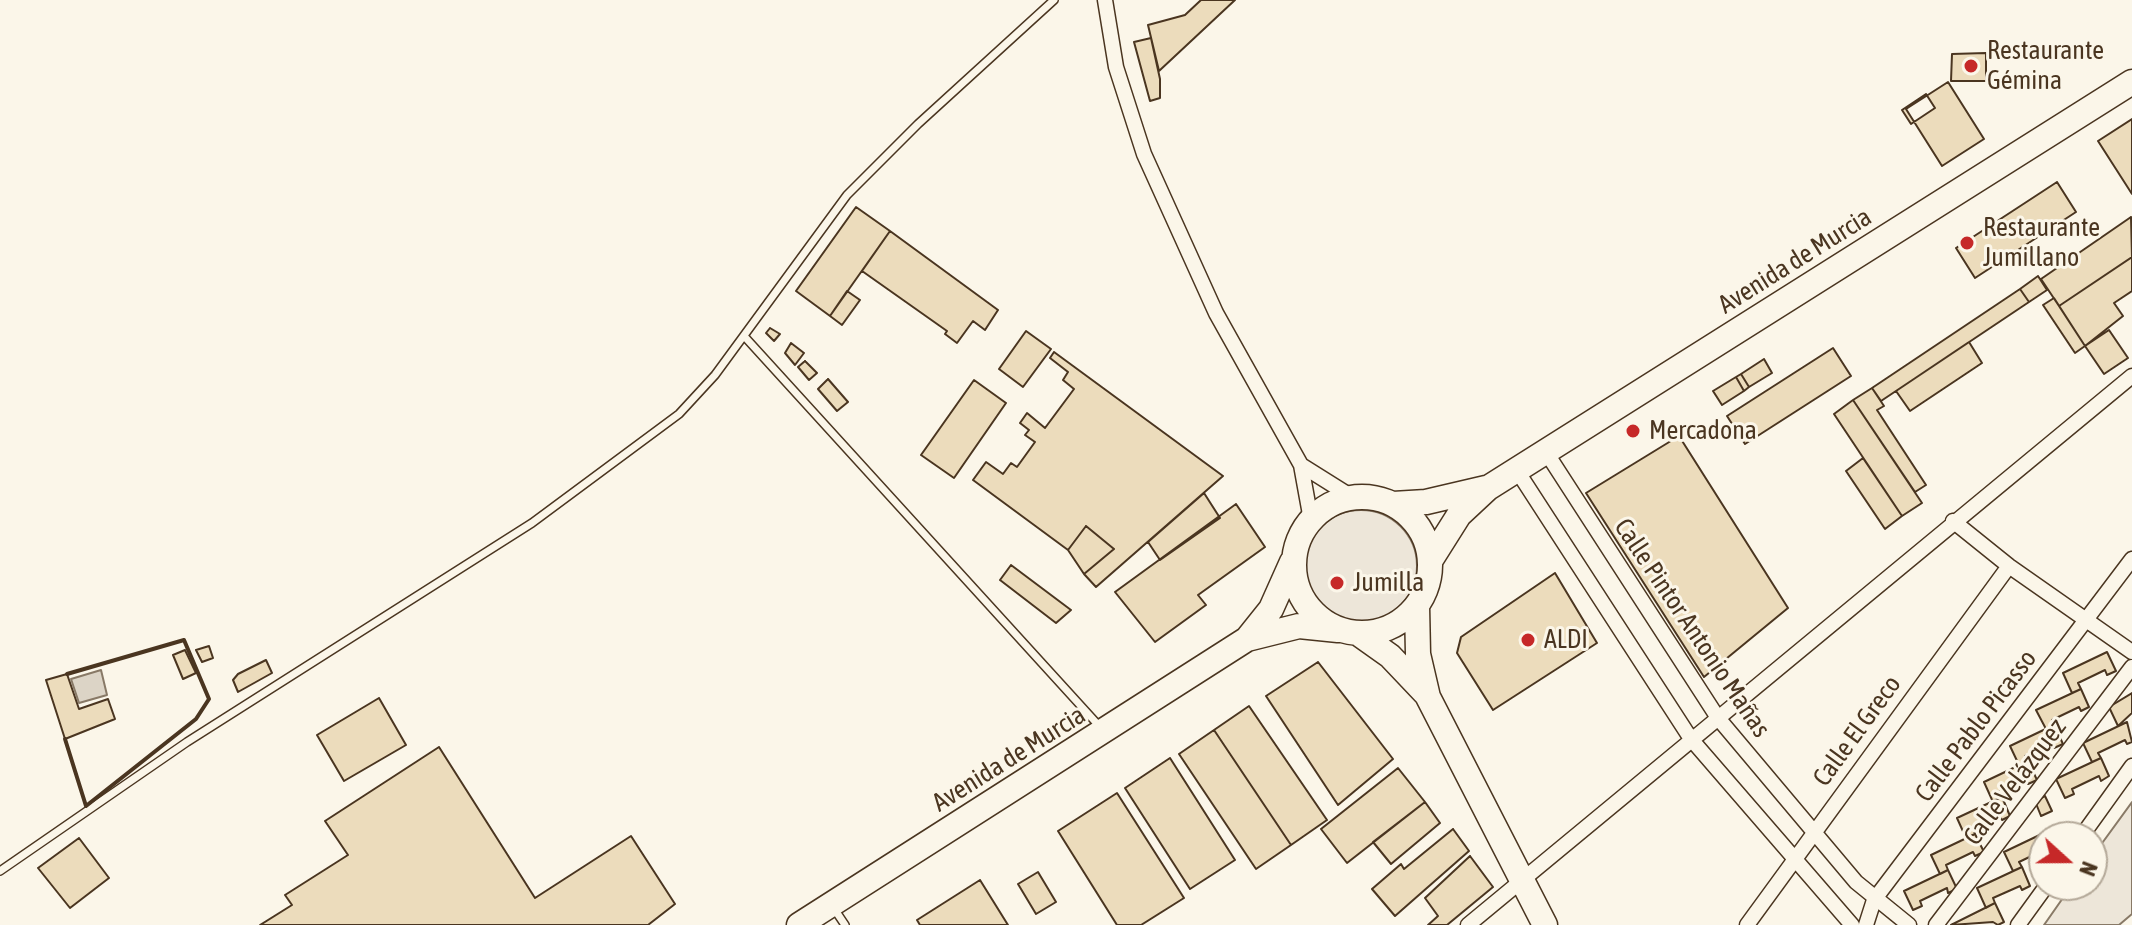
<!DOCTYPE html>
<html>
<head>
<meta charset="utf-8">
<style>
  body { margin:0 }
  #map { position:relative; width:2132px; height:925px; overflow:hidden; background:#fbf6e9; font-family:"Asap Condensed",sans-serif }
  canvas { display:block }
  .north { position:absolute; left:2028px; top:821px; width:80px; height:80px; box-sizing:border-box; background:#fbf6e9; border:2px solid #b4a999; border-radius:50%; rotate:111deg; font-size:22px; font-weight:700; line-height:32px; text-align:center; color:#4a3520 }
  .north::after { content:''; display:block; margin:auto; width:28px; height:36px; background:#c62828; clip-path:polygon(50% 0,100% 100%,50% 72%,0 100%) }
</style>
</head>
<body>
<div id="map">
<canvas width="2132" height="925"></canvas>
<div class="north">N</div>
</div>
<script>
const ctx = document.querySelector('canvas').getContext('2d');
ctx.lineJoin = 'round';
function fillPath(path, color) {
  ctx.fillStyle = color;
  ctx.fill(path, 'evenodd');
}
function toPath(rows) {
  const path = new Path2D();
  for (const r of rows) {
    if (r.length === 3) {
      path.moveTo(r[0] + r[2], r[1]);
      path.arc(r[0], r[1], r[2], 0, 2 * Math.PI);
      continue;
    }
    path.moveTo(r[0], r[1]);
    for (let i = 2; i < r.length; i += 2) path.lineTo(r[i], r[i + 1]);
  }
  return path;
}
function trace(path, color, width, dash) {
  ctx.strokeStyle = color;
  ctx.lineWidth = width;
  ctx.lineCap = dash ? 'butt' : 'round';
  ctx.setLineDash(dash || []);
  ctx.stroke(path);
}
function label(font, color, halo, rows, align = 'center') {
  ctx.font = font + ' "Asap Condensed",sans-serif';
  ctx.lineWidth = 6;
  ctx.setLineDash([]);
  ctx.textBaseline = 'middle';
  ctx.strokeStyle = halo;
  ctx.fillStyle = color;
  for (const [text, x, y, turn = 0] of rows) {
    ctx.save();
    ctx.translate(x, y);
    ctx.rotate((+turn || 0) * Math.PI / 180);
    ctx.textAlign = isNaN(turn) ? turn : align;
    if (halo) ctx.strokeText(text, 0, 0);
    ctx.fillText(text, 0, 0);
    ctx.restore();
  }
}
const green = toPath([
  [1361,566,56],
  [2132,802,2132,914,2119,925,2044,925,2072,885,2092,885,2092,857,2132,802]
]);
const water = toPath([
  [101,670,107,695,79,703,71,679,101,670]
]);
const building = toPath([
  [1201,0,1235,0,1159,71,1148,25,1185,15,1201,0],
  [1151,38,1160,79,1160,98,1150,101,1134,42,1151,38],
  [1986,53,1986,81,1951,81,1952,54,1986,53],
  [1948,82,1984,139,1942,166,1906,109,1948,82],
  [1926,94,1935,108,1911,124,1902,110,1926,94],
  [2132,119,2132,194,2098,141,2132,119],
  [2057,182,2076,212,1975,278,1956,248,2057,182],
  [856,207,890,231,830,316,796,291,856,207],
  [2131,217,2132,257,2059,306,2041,279,2131,217],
  [890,231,998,310,985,330,973,321,957,343,945,334,947,331,862,271,890,231],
  [2132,257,2132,291,2114,303,2123,316,2085,346,2059,306,2132,257],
  [2038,276,2047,290,2029,302,2020,289,2038,276],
  [2020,289,2029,302,1881,401,1872,388,2020,289],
  [847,291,860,300,842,325,830,316,847,291],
  [2054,298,2085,346,2075,353,2043,305,2054,298],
  [770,328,780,334,774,341,766,333,770,328],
  [2109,330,2128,358,2104,374,2085,346,2109,330],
  [1026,331,1051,349,1023,387,999,369,1026,331],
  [1969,342,1982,363,1910,411,1896,391,1969,342],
  [791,343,804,353,795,365,785,353,791,343],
  [1833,348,1851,376,1745,444,1727,416,1833,348],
  [1054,352,1223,476,1096,587,1084,574,1114,549,1086,526,1068,550,973,480,986,462,1003,474,1011,463,1017,467,1035,442,1025,435,1029,430,1020,423,1027,413,1045,428,1074,389,1063,380,1068,372,1050,358,1054,352],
  [1764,359,1772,373,1749,387,1741,374,1764,359],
  [805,361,817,373,809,380,798,367,805,361],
  [1741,374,1749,387,1744,391,1736,377,1741,374],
  [1736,377,1744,391,1722,405,1713,391,1736,377],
  [828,379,848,402,837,411,818,389,828,379],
  [974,380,1006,403,954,478,921,455,974,380],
  [1872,388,1884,406,1877,410,1926,485,1915,492,1853,400,1872,388],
  [1853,400,1922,503,1902,516,1834,414,1853,400],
  [1679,436,1788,608,1704,677,1586,493,1679,436],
  [1863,458,1902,516,1885,529,1846,471,1863,458],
  [1204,493,1220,518,1160,560,1148,542,1204,493],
  [1236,504,1265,547,1198,595,1206,605,1155,642,1115,592,1236,504],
  [1086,526,1114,549,1084,574,1068,550,1086,526],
  [1011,565,1071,610,1056,623,1000,580,1011,565],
  [1555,573,1597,643,1493,710,1457,653,1461,637,1555,573],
  [209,646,213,658,202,662,196,650,209,646],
  [185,650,196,673,183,679,173,655,185,650],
  [2107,652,2116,671,2107,675,2105,670,2078,683,2081,689,2072,693,2063,673,2107,652],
  [266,660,272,673,238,692,233,680,238,674,266,660],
  [1318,662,1393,759,1338,805,1266,696,1318,662],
  [67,674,79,709,108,699,115,719,65,739,46,680,67,674],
  [2081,689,2089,707,2081,711,2079,707,2052,720,2054,725,2046,729,2036,710,2081,689],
  [2132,693,2132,713,2118,726,2109,707,2132,693],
  [379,698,406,745,344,781,317,735,379,698],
  [1249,706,1327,820,1291,845,1214,730,1249,706],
  [2127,722,2132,742,2127,744,2125,740,2098,753,2101,758,2092,762,2083,743,2127,722],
  [2054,725,2063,744,2054,748,2052,743,2025,756,2028,761,2019,765,2010,746,2054,725],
  [1214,730,1291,845,1256,869,1179,754,1214,730],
  [439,747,535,898,631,836,675,904,648,925,260,925,292,905,285,895,348,855,325,821,439,747],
  [1170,758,1235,860,1190,889,1125,788,1170,758],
  [2101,758,2109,776,2101,781,2099,776,2072,789,2074,794,2065,798,2056,779,2101,758],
  [2028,761,2037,780,2028,784,2026,779,1999,792,2002,797,1993,802,1984,782,2028,761],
  [1398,768,1425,802,1347,863,1321,829,1398,768],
  [1117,793,1184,898,1141,925,1117,925,1058,831,1117,793],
  [2045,796,2052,811,2041,816,2035,801,2045,796],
  [2002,797,2010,816,2002,820,1999,816,1973,828,1975,834,1966,838,1957,818,2002,797],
  [1425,802,1440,823,1391,864,1373,842,1425,802],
  [1453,829,1469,851,1395,916,1372,889,1401,864,1404,869,1453,829],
  [2048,831,2051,837,2044,837,2044,850,2019,862,2022,867,2013,871,2004,852,2048,831],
  [1975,834,1984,852,1975,856,1973,852,1946,865,1948,870,1940,874,1931,855,1975,834],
  [79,838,109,878,70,908,38,868,79,838],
  [1470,856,1493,887,1447,925,1428,925,1438,916,1425,898,1470,856],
  [2022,867,2030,886,2022,890,2020,886,1993,898,1995,903,1986,908,1977,888,2022,867],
  [1948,870,1957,889,1948,893,1947,888,1920,901,1922,906,1913,910,1904,891,1948,870],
  [1038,872,1056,902,1036,914,1018,884,1038,872],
  [980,880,1008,925,920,925,917,920,980,880],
  [1995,903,2004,922,1998,925,1993,922,1951,925,1995,903]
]);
const lane = toPath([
  [744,336,1101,728],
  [0,871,187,742,532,523,679,414,715,375,847,195,918,124,1054,0],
  [833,907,845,925]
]);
const street = toPath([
  [1105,0,1116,67,1144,154,1216,313,1301,465,1311,520],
  [1546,452,1718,718,1856,882,1909,925],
  [1301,465,1352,497],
  [1516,469,1691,739,1852,925],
  [1953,521,2009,566,2132,652],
  [2081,837,2132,766],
  [1468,925,2132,376],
  [1747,925,2009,566],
  [1866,925,1874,900,2132,559],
  [1936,925,2132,667],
  [2018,925,2047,885]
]);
const primary = toPath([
  [1362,565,68],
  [1393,504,1426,502,1486,488],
  [1430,561,1459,515,1488,488,2132,82],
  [1417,606,1418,654,1428,697,1545,925],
  [1359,634,1390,656,1427,695],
  [1247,639,1271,609,1292,562],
  [799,925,1247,639,1299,626,1338,630]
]);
const wall = toPath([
  [65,739,86,806,196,719,209,699,184,640,67,674]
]);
const markers = [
  [1971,66,8,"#c62828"],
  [1967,243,8,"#c62828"],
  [1633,431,8,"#c62828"],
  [1337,583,8,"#c62828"],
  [1528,640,8,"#c62828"]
];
const poiNames = [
  ["Restaurante",1987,51],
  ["Gémina",1987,81],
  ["Restaurante",1983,228],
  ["Jumillano",1983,258],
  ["Mercadona",1649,431],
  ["Jumilla",1353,583],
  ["ALDI",1544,640]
];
const streetNames = [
  ["Avenida de Murcia",1795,261,-32],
  ["Calle Pintor Antonio Mañas",1692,628,56],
  ["Calle Pablo Picasso",1976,726,-53],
  ["Calle El Greco",1857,731,-54],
  ["Avenida de Murcia",1009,759,-32],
  ["Calle Velázquez",2015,782,-53]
];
fillPath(green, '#ede6d9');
trace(green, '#887966', 2);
fillPath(water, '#dcd4c6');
trace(water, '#887966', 2);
fillPath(building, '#ecdcbc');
trace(building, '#4a3520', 2);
trace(lane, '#4a3520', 10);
trace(street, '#4a3520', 17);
trace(primary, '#4a3520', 27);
trace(lane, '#fbf6e9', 7);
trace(street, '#fbf6e9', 14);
trace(primary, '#fbf6e9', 24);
trace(wall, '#4a3520', 4);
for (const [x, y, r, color] of markers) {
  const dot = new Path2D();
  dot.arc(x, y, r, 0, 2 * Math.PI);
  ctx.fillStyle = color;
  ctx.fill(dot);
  trace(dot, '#fbf6e9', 3);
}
label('26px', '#4a3520', '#fbf6e9', poiNames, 'left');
label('26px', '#4a3520', '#fbf6e9', streetNames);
</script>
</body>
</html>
